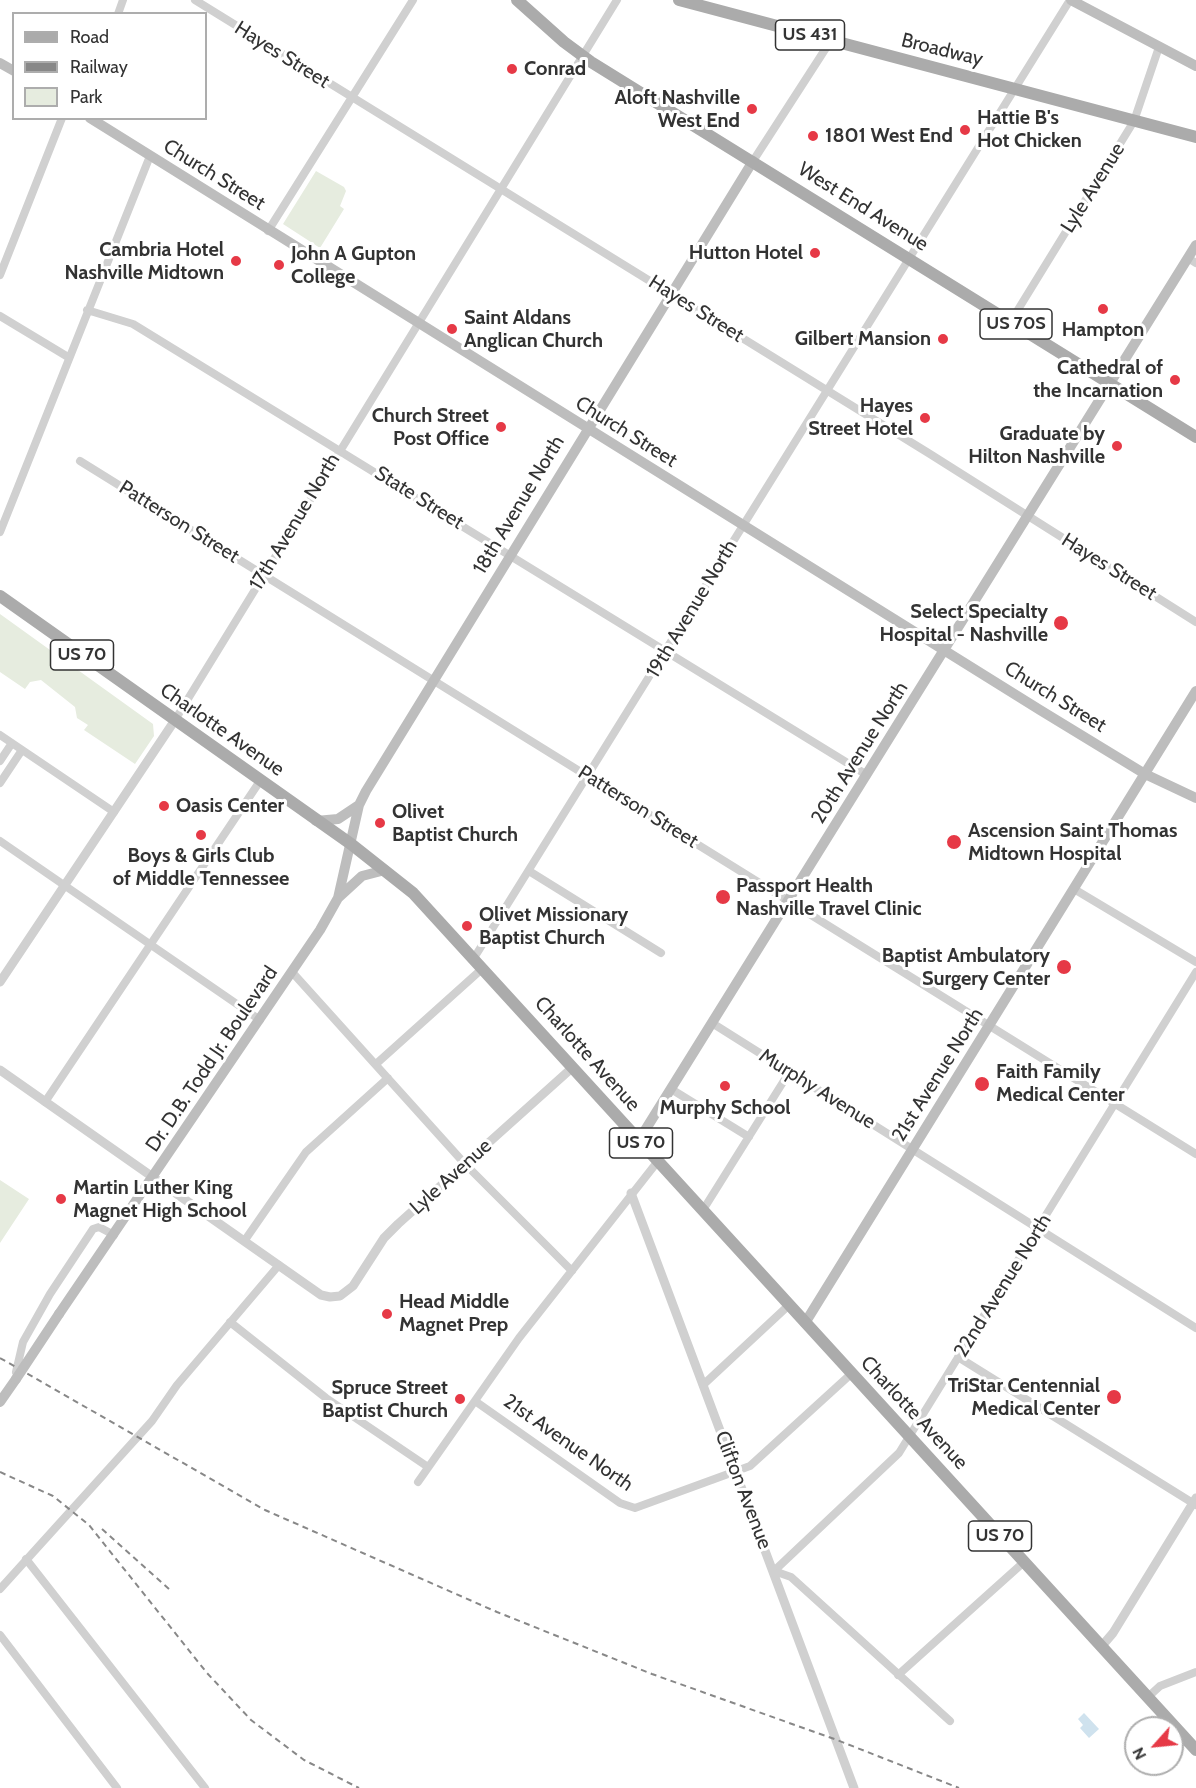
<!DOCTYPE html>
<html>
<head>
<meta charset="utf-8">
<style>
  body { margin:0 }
  #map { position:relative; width:1196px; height:1788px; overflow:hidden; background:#fff; font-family:Cabin,sans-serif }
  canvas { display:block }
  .legend { position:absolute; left:12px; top:12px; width:195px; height:108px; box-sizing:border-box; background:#fff; border:2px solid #adadad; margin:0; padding:8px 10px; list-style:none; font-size:18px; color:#333 }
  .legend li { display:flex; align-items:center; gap:12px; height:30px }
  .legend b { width:30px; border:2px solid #adadad }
  .north { position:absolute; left:1124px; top:1716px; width:60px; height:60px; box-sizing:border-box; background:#fff; border:2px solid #adadad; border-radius:50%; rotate:243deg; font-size:16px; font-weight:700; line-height:24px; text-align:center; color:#333 }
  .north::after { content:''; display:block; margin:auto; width:21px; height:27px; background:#e63946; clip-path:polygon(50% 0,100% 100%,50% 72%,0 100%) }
</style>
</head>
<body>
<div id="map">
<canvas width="1196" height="1788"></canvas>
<ul class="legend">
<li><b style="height:8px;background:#ababab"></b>Road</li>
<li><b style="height:8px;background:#888"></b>Railway</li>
<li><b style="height:16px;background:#e6ecdf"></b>Park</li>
</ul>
<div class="north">N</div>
</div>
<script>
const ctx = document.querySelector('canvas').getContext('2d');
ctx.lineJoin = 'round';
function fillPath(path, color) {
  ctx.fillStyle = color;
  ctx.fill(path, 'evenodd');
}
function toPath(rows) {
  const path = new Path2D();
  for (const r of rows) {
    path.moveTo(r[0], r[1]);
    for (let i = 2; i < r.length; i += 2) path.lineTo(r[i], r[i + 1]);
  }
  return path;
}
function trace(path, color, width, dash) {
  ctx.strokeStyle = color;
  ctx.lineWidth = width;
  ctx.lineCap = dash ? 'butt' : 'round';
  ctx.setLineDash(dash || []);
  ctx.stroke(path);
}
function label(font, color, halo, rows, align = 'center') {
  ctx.font = font + ' Cabin,sans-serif';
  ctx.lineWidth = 6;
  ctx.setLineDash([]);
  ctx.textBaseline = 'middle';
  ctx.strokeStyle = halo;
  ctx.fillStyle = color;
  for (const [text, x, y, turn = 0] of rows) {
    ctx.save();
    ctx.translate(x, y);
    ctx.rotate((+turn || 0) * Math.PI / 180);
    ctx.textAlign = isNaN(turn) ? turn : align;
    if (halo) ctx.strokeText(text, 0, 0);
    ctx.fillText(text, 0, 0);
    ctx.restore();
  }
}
const green = toPath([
  [316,171,344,187,346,191,340,206,344,209,320,248,283,224],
  [0,614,153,724,154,736,135,764,84,730,88,725,77,718,75,707,41,680,30,682,25,689,0,672],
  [0,1180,29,1199,0,1243]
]);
const water = toPath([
  [1084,1713,1099,1729,1089,1738,1080,1728,1083,1725,1078,1719]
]);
const minor = toPath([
  [195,0,930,454,1196,622],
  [118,14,123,0],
  [753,161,826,48,827,39],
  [268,231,413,0],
  [1188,258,1196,263],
  [0,275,62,118],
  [87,310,133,324,867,775],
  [0,316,68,357],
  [1011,321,1134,121,1159,47],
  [80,461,1196,1154],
  [0,532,150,156],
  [175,720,617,0],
  [0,735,114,812],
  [0,761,12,743],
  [0,783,22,750],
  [0,841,260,1020],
  [529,871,661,953],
  [1074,889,1196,962],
  [474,958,1070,0],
  [292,972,465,1164,572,1271],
  [712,1023,1196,1328],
  [376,1064,483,968],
  [671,1089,749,1137],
  [45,1102,260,781],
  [703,1210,790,1071],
  [245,1240,306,1152,388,1078],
  [230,1322,326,1398,428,1467],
  [958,1357,1196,1505],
  [16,1372,23,1342,50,1294,93,1229,99,1227,114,1235],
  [703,1385,789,1305],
  [475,1401,620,1503,635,1508,750,1466,851,1374],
  [418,1482,519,1338,658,1161],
  [26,1559,205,1788],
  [0,1589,152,1421,177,1385,279,1265],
  [0,1635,117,1788],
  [898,1675,1024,1562],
  [1148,1697,1160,1686,1196,1672],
  [950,1721,791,1577,774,1571,899,1453,1196,972]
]);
const tertiary = toPath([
  [0,982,175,720],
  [0,1070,321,1295,330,1297,340,1296,353,1286,384,1238,398,1224,573,1067],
  [631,1193,854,1788],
  [1101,1647,1113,1633,1196,1498]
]);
const secondary = toPath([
  [1071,0,1196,66],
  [0,63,14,71],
  [90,118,1040,710,1145,774,1196,798],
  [316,821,338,819,359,805],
  [338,898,362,876,385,870],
  [639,1140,1196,245],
  [59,1314,320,930,338,898,359,805,366,791,753,161],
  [805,1323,1196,691],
  [0,1402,16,1379]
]);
const primary = toPath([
  [517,0,564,42,591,62,1196,437],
  [679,0,1196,137],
  [0,596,351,844,413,893,1196,1750]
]);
const rail = toPath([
  [0,1358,265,1510,497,1612,652,1674,837,1740,959,1788],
  [0,1472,53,1496,89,1525,207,1673,251,1720,304,1760,359,1788],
  [102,1529,170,1590]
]);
const secondaryBridge = toPath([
  [16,1379,59,1314]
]);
const markers = [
  [512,69,6,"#e63946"],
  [752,109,6,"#e63946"],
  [965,130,6,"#e63946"],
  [813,136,6,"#e63946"],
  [815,253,6,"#e63946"],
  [236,261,6,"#e63946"],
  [279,265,6,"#e63946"],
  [1103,309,6,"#e63946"],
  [452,329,6,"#e63946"],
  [943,339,6,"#e63946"],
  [1175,380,6,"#e63946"],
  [925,418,6,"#e63946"],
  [501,427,6,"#e63946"],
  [1117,446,6,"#e63946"],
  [1061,623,8,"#e63946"],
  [164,806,6,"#e63946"],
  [380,823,6,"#e63946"],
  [201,835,6,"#e63946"],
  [954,842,8,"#e63946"],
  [723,897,8,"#e63946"],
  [467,926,6,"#e63946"],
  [1064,967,8,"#e63946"],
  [982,1084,8,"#e63946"],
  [725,1086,6,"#e63946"],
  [61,1199,6,"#e63946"],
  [387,1314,6,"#e63946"],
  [1114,1397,8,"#e63946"],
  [460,1399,6,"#e63946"]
];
const shields = [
  [810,35,69],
  [1016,324,72],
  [82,655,63],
  [641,1143,63],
  [1000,1536,63]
];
const shieldNames = [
  ["US 431",810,35],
  ["US 70S",1016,324],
  ["US 70",82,655],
  ["US 70",641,1143],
  ["US 70",1000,1536]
];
const streetNames = [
  ["Broadway",942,50,14],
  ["Hayes Street",282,55,32],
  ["Church Street",214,175,32],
  ["Lyle Avenue",1093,188,-58],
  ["West End Avenue",863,207,32],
  ["Hayes Street",696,309,32],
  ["Church Street",626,432,32],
  ["State Street",419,498,32],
  ["18th Avenue North",519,505,-59],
  ["Patterson Street",179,522,32],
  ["17th Avenue North",295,522,-59],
  ["Hayes Street",1109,567,32],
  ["19th Avenue North",692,609,-59],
  ["Church Street",1055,697,32],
  ["Charlotte Avenue",222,730,35],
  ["20th Avenue North",860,753,-58],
  ["Patterson Street",638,807,32],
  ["Charlotte Avenue",587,1054,48],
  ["Dr. D.B. Todd Jr. Boulevard",212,1059,-56],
  ["21st Avenue North",938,1075,-58],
  ["Murphy Avenue",817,1089,32],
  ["Lyle Avenue",451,1177,-42],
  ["22nd Avenue North",1003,1286,-58],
  ["Charlotte Avenue",914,1413,47],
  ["21st Avenue North",568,1443,35],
  ["Clifton Avenue",743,1490,69]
];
const poiNames = [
  ["Conrad",524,69],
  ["Aloft Nashville",740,98,"right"],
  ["West End",740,121,"right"],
  ["Hattie B's",977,118],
  ["Hot Chicken",977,141],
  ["1801 West End",825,136],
  ["Cambria Hotel",224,250,"right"],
  ["Nashville Midtown",224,273,"right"],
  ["Hutton Hotel",803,253,"right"],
  ["John A Gupton",291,254],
  ["College",291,277],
  ["Saint Aldans",464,318],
  ["Anglican Church",464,341],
  ["Hampton",1103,330,"center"],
  ["Gilbert Mansion",931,339,"right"],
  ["Cathedral of",1163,368,"right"],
  ["the Incarnation",1163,391,"right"],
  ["Hayes",913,406,"right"],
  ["Street Hotel",913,429,"right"],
  ["Church Street",489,416,"right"],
  ["Post Office",489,439,"right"],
  ["Graduate by",1105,434,"right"],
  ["Hilton Nashville",1105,457,"right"],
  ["Select Specialty",1048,612,"right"],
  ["Hospital - Nashville",1048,635,"right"],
  ["Oasis Center",176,806],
  ["Olivet",392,812],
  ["Baptist Church",392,835],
  ["Ascension Saint Thomas",968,831],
  ["Midtown Hospital",968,854],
  ["Boys & Girls Club",201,856,"center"],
  ["of Middle Tennessee",201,879,"center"],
  ["Passport Health",736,886],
  ["Nashville Travel Clinic",736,909],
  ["Olivet Missionary",479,915],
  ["Baptist Church",479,938],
  ["Baptist Ambulatory",1050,956,"right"],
  ["Surgery Center",1050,979,"right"],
  ["Faith Family",996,1072],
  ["Medical Center",996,1095],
  ["Murphy School",725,1108,"center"],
  ["Martin Luther King",73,1188],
  ["Magnet High School",73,1211],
  ["Head Middle",399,1302],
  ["Magnet Prep",399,1325],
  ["TriStar Centennial",1100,1386,"right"],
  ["Medical Center",1100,1409,"right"],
  ["Spruce Street",448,1388,"right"],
  ["Baptist Church",448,1411,"right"]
];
fillPath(green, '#e6ecdf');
fillPath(water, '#cfe2ee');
trace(minor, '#d0d0d0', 8);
trace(tertiary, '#d0d0d0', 9);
trace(secondary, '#bdbdbd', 10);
trace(primary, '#ababab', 12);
trace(rail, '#888', 2, [6, 4.5]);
trace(secondaryBridge, '#bdbdbd', 10);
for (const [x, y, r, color] of markers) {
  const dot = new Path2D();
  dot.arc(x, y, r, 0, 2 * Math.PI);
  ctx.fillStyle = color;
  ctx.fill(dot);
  trace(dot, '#fff', 2);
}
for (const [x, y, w] of shields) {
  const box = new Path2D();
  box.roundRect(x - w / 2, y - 15, w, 30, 4.5);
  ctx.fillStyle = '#fff';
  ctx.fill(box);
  trace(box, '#333', 1.5);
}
label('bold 18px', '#333', null, shieldNames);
label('20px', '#333', '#fff', streetNames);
label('bold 20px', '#333', '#fff', poiNames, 'left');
</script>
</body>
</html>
